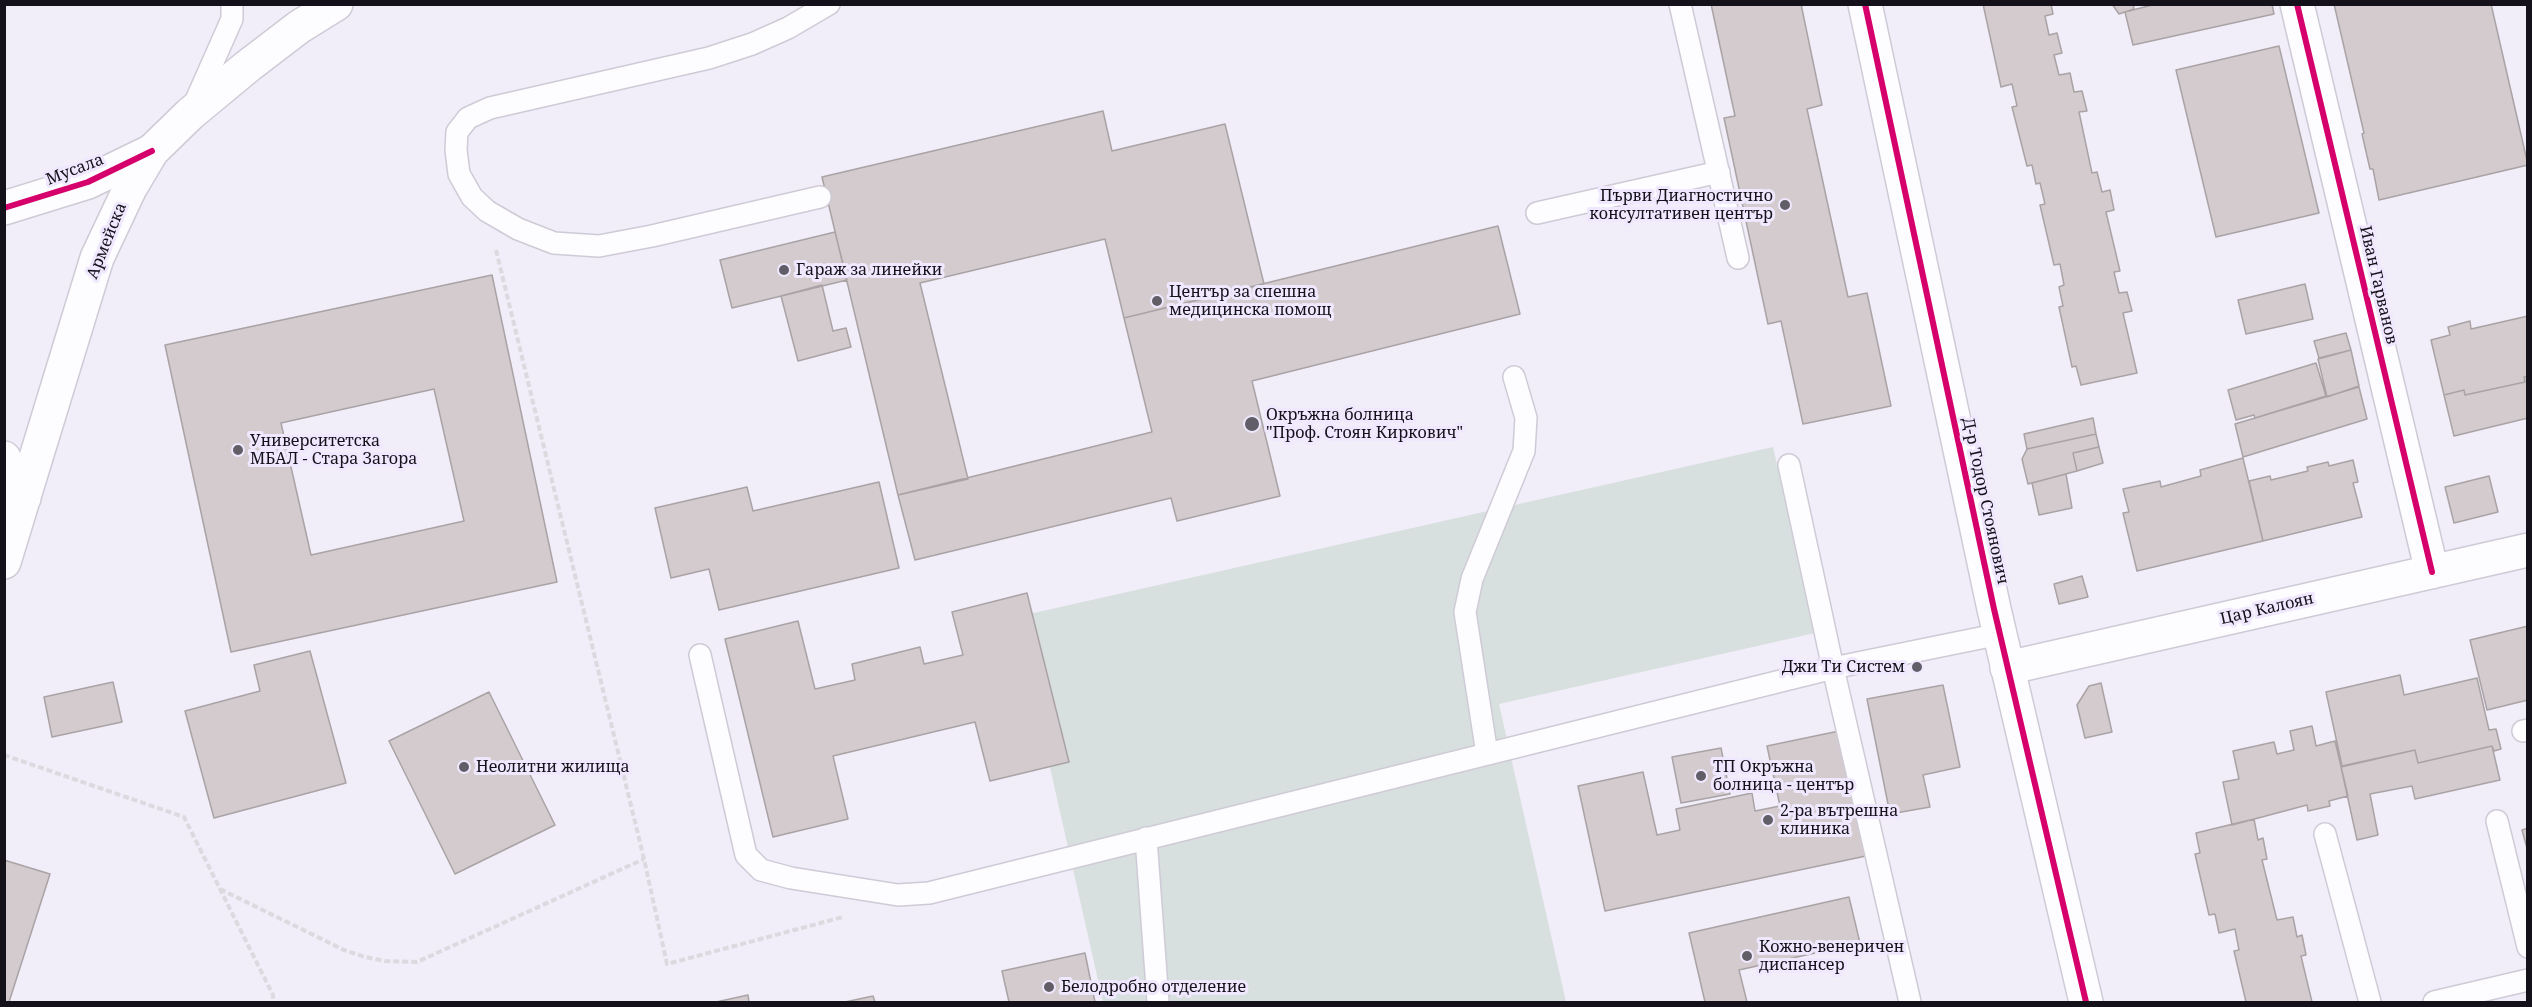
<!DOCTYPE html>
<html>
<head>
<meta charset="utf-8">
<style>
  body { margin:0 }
  #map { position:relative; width:2532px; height:1007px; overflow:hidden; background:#f1edf9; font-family:"Noto Serif",serif }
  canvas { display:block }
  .frame { position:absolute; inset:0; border:6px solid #14111a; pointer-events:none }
</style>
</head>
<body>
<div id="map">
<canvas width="2532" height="1007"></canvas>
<div class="frame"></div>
</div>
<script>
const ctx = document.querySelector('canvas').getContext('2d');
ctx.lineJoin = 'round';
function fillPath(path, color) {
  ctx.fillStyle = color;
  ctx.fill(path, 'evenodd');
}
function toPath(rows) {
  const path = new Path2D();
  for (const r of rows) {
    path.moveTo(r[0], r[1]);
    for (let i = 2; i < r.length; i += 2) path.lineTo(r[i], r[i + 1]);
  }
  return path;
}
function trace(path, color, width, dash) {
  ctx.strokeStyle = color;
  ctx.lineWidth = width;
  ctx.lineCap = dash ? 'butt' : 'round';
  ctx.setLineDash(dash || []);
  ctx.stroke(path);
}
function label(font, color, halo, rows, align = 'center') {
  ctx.font = font + ' "Noto Serif",serif';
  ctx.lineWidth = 6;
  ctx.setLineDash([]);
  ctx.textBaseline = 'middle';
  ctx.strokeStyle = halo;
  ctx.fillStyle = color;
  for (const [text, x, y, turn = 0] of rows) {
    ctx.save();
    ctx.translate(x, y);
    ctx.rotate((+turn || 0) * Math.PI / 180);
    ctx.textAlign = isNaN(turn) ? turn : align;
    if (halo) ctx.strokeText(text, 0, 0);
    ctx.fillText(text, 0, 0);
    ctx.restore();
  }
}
const green = toPath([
  [1773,447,1815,633,1499,704,1566,1002,1103,1002,1016,617]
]);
const building = toPath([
  [1711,4,1801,4,1822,105,1807,109,1848,297,1867,293,1891,406,1803,424,1781,321,1768,324,1724,118,1735,116,1711,4],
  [1983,4,2051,4,2053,14,2045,16,2049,35,2057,33,2062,53,2054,55,2059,75,2070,73,2074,92,2082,91,2087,111,2079,112,2092,173,2097,172,2102,192,2110,190,2114,210,2106,212,2120,271,2114,272,2119,293,2127,292,2132,311,2123,313,2137,373,2081,385,2076,366,2072,367,2059,307,2063,306,2059,287,2064,285,2060,264,2054,265,2040,205,2045,204,2040,183,2036,184,2032,165,2027,166,2012,107,2017,106,2012,84,2001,87,1983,4],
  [2112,4,2133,4,2134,9,2119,14,2112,4],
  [2156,4,2272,4,2274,14,2133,45,2125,12,2156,4],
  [2334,4,2491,4,2528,165,2379,200,2373,169,2370,169,2362,134,2364,133,2334,4],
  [2279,46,2319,213,2216,237,2176,70,2279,46],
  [1103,111,1112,151,1225,124,1264,284,1124,318,1105,239,920,283,968,479,898,495,822,177,1103,111],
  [1498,226,1520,314,1252,381,1280,496,1177,521,1171,498,915,560,898,495,1152,432,1124,318,1498,226],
  [835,232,847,280,732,308,720,260,835,232],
  [492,275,557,582,231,652,165,345,492,275],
  [434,389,464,521,311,555,281,423,434,389],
  [2305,284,2313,319,2246,334,2238,300,2305,284],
  [822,285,833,331,846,328,851,347,798,361,781,296,822,285],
  [2528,316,2528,376,2524,377,2525,382,2465,395,2464,390,2444,395,2431,340,2450,335,2448,327,2470,321,2471,329,2528,316],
  [2346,333,2351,350,2319,358,2314,341,2346,333],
  [2351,350,2359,386,2327,397,2318,359,2351,350],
  [2316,363,2326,396,2255,418,2254,415,2236,420,2228,390,2316,363],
  [2528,376,2528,418,2454,436,2444,395,2464,390,2465,395,2525,382,2524,377,2528,376],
  [2359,387,2367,419,2243,457,2235,424,2359,387],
  [2093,418,2096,434,2027,449,2024,434,2093,418],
  [2096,434,2099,447,2073,453,2077,471,2028,484,2022,459,2027,449,2096,434],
  [2099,447,2103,463,2077,471,2073,453,2099,447],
  [2243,458,2263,541,2137,571,2123,513,2129,512,2123,489,2160,481,2161,487,2201,476,2200,470,2243,458],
  [2353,460,2358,482,2353,483,2362,517,2263,541,2249,481,2270,476,2271,480,2308,471,2307,467,2328,462,2329,466,2353,460],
  [2066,474,2072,508,2039,515,2032,483,2066,474],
  [2489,476,2498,512,2454,523,2445,487,2489,476],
  [879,482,899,568,719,610,709,569,671,578,655,508,747,487,753,511,879,482],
  [2082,576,2088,597,2059,604,2054,584,2082,576],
  [1027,593,1069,762,990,781,975,722,833,756,848,819,773,837,725,639,798,621,815,689,855,680,852,664,920,647,924,664,963,655,952,612,1027,593],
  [2528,626,2528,700,2487,710,2470,640,2528,626],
  [310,651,346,783,214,818,185,711,260,691,254,665,310,651],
  [2400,675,2404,695,2477,678,2489,730,2496,729,2501,749,2494,751,2492,746,2418,763,2415,750,2342,766,2326,692,2400,675],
  [113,682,122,722,52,737,44,697,113,682],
  [2101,683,2112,732,2085,738,2077,705,2089,686,2101,683],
  [1943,685,1960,767,1923,775,1930,807,1890,814,1867,699,1943,685],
  [489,692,555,825,455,874,389,741,489,692],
  [2312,726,2316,746,2335,741,2348,796,2329,801,2330,806,2308,811,2307,805,2232,825,2223,782,2239,779,2233,751,2274,742,2277,754,2294,750,2290,731,2312,726],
  [1839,731,1866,856,1605,911,1578,786,1643,772,1657,835,1680,830,1676,809,1752,793,1755,811,1780,806,1767,746,1839,731],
  [2492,746,2500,780,2415,799,2412,786,2370,794,2378,835,2357,840,2341,767,2415,750,2418,763,2492,746],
  [1721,748,1730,794,1681,803,1672,757,1721,748],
  [2254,819,2258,840,2263,838,2267,859,2262,860,2277,920,2293,917,2297,937,2302,935,2306,955,2301,956,2312,1002,2246,1002,2234,951,2239,950,2235,929,2219,933,2215,914,2209,915,2195,854,2200,853,2196,833,2254,819],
  [2528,828,2528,852,2522,830,2528,828],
  [4,860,50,874,9,1002,4,1002,4,860],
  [1849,897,1860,943,1739,970,1747,1002,1705,1002,1689,933,1849,897],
  [1085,953,1095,1002,1009,1002,1002,971,1085,953],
  [748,995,749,1002,716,1002,748,995],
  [873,996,875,1002,845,1002,873,996]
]);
const path = toPath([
  [496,250,644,859,667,964,843,917],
  [4,755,184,817,273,995,273,1002],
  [220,889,344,950,365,957,385,961,417,962,644,859]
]);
const lane = toPath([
  [1680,4,1738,258],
  [193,107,232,19,232,4],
  [820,197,652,236,599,246,554,243,518,229,487,211,472,197,459,174,456,150,457,132,468,118,490,108,709,58,752,44,788,28,829,4],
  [1537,213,1719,172],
  [1789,465,1833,668,1910,1002],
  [700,655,746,855,761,870,791,878,898,895,929,893,1833,668,2000,634],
  [2523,731,2528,730],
  [1487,754,1465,612,1472,579,1524,451,1526,418,1514,377],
  [2497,821,2528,947],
  [2325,834,2370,1002],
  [1146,838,1158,1002],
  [2434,1002,2528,980]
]);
const street = toPath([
  [2297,4,2432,572],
  [4,208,88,182,152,151],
  [2007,668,2528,550]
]);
const secondary = toPath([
  [1865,4,1994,609,2086,1002],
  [4,458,24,498],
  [4,562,97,258,130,188,152,151,190,114,248,66,299,27,336,4]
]);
const cycleway = toPath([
  [1865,4,1994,609,2086,1002],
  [2297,4,2432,572],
  [4,208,88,182,152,151]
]);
const markers = [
  [1785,205,6,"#615e68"],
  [784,270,6,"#615e68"],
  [1157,301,6,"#615e68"],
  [1252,424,8,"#615e68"],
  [238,450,6,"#615e68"],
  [1917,667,6,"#615e68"],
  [464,767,6,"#615e68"],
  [1701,776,6,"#615e68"],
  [1768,820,6,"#615e68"],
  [1747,956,6,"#615e68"],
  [1049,987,6,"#615e68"]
];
const streetNames = [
  ["Мусала",75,170,-21],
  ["Армейска",107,241,-68],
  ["Иван Гарванов",2378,285,77],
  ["Д-р Тодор Стоянович",1985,501,78],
  ["Цар Калоян",2267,609,-13]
];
const poiNames = [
  ["Първи Диагностично",1773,196,"right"],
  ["консултативен център",1773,214,"right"],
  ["Гараж за линейки",796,270],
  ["Център за спешна",1169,292],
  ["медицинска помощ",1169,310],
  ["Окръжна болница",1266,415],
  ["\"Проф. Стоян Киркович\"",1266,433],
  ["Университетска",250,441],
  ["МБАЛ - Стара Загора",250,459],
  ["Джи Ти Систем",1905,667,"right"],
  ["Неолитни жилища",476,767],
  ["ТП Окръжна",1713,767],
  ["болница - център",1713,785],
  ["2-ра вътрешна",1780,811],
  ["клиника",1780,829],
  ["Кожно-венеричен",1759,947],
  ["диспансер",1759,965],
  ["Белодробно отделение",1061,987]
];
fillPath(green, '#d7e0de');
fillPath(building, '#d3cbcd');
trace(building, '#aaa3a6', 1.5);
trace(lane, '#cfcbd6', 24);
trace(street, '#cfcbd6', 36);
trace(secondary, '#cfcbd6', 36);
trace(path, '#dcdadf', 4, [6, 3]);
trace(lane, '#fdfcfe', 21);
trace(street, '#fdfcfe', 33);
trace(secondary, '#fdfcfe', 33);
trace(cycleway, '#d6006c', 6);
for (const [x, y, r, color] of markers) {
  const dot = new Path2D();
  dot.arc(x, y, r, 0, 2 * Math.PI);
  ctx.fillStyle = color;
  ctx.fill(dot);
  trace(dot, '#efe8fe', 2);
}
label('16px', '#14111a', '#efe8fe', streetNames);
label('16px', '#14111a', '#efe8fe', poiNames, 'left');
</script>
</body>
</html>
